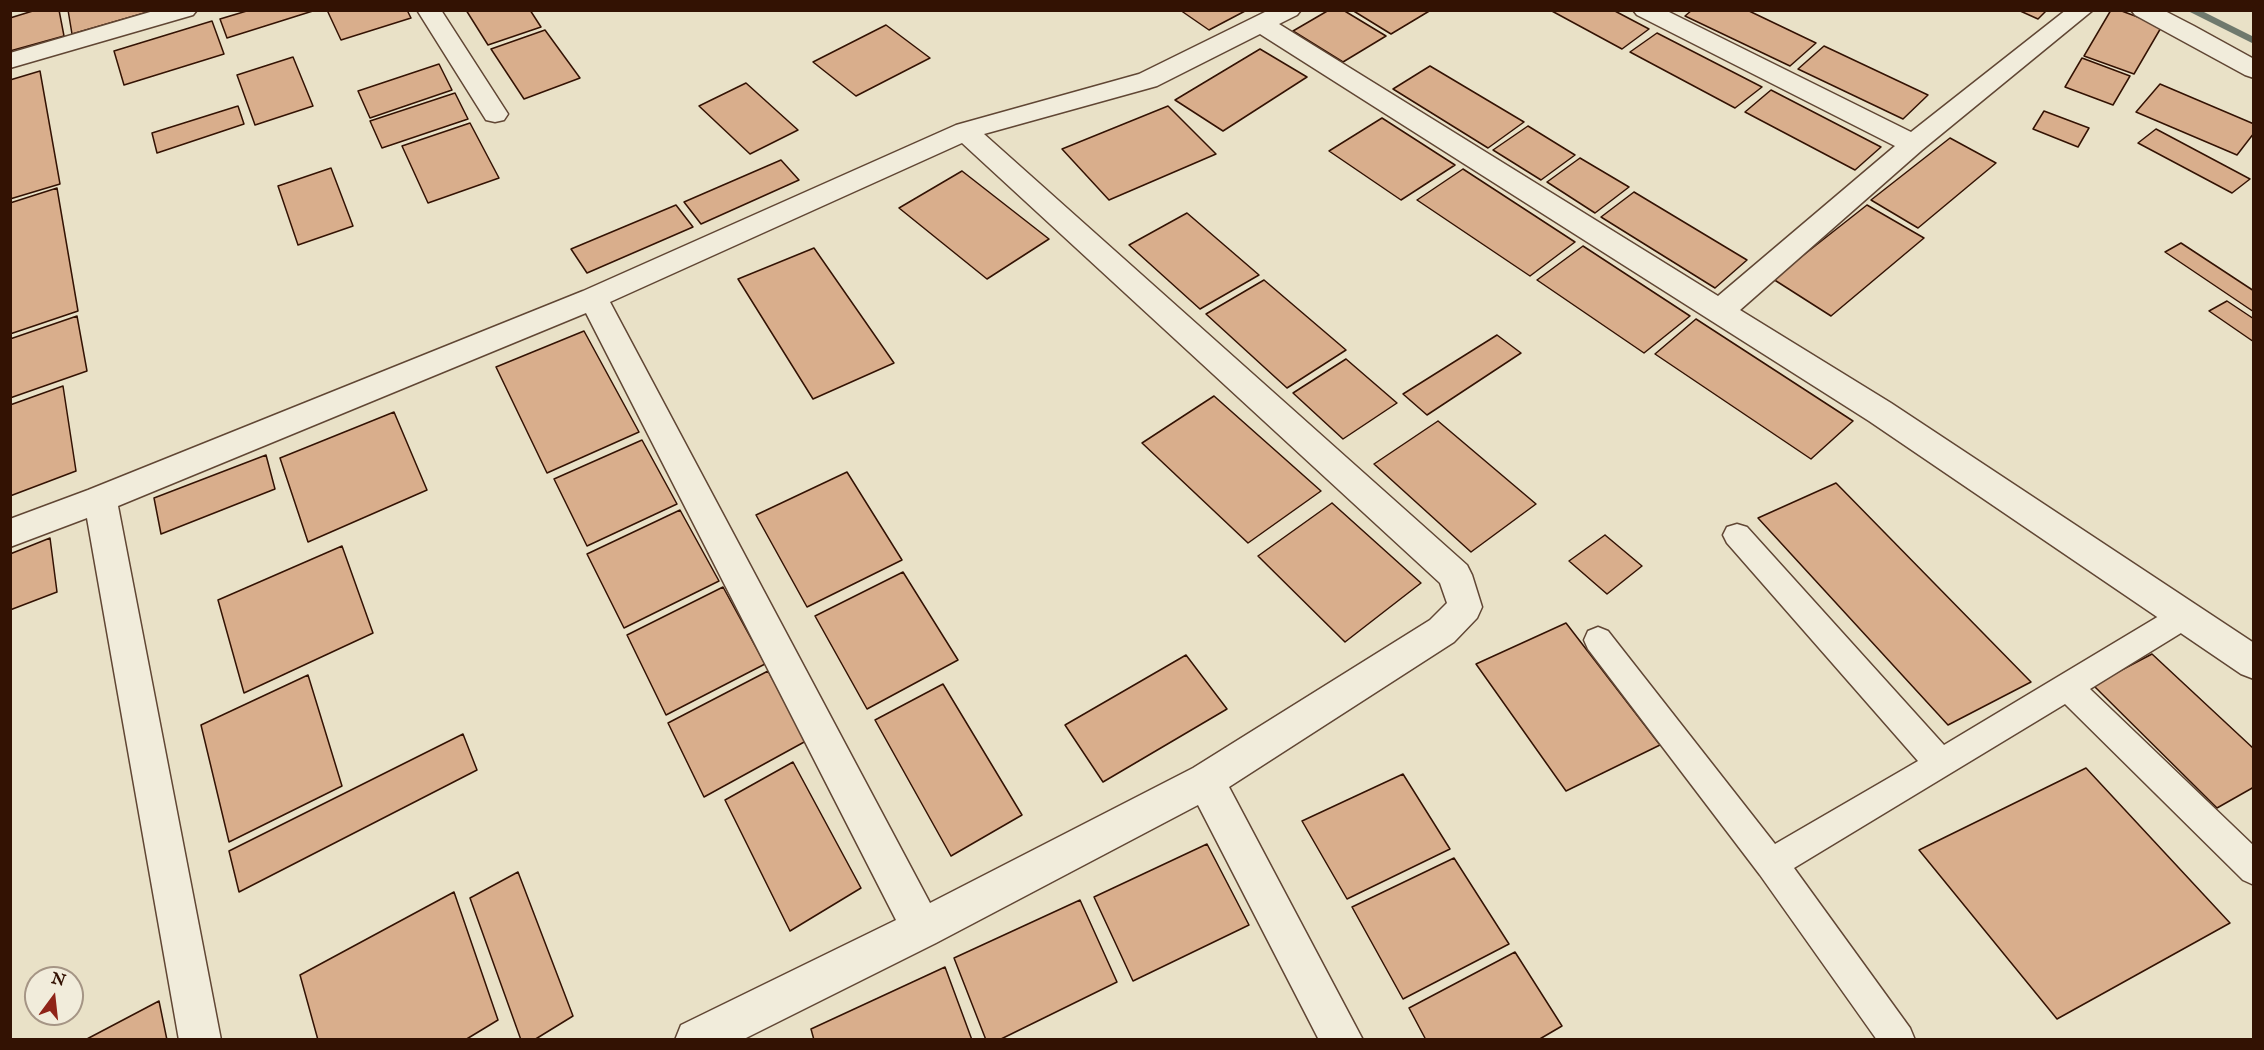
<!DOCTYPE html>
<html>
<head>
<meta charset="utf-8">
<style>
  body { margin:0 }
  #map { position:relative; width:2264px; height:1050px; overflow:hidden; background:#e9e1c7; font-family:"IM FELL English",serif }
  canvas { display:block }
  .frame { position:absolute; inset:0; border:12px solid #331203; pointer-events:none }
  .north { position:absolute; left:24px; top:966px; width:60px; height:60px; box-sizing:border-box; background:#f1ecdb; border:2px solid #a59585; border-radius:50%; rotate:15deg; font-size:16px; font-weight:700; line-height:24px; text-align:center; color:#331203 }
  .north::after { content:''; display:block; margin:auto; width:21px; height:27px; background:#8f2418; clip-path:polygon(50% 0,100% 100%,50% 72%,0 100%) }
</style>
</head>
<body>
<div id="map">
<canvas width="2264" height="1050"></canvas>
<div class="frame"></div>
<div class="north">N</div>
</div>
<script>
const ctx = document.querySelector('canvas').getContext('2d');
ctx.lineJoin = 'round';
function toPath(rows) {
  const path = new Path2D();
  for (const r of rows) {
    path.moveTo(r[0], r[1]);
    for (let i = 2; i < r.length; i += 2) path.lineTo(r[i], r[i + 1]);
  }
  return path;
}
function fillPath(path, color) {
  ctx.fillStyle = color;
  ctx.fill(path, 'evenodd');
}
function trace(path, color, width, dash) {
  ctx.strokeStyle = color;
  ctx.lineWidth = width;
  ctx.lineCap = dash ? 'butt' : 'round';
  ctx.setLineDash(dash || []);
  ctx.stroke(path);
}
const stream = toPath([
  [2186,10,2200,10,2254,37,2254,44,2186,10]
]);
const building = toPath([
  [36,10,59,10,64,36,10,51,10,18,36,10],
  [68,10,155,10,72,34,68,10],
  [250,10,316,10,227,38,220,19,250,10],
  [327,10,407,10,411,18,341,40,327,10],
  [466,10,530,10,541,27,488,45,466,10],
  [1180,10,1247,10,1209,30,1180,10],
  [1329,10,1343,10,1386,36,1343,62,1293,31,1329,10],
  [1352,10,1431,10,1391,34,1352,10],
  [1550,10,1613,10,1649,29,1622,49,1550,10],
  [1692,10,1747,10,1816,43,1790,66,1685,16,1692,10],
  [2018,10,2047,10,2038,19,2018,10],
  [2111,10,2119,10,2162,26,2134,74,2084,56,2111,10],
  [212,21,224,54,124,85,114,51,212,21],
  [886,25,930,58,856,96,813,62,886,25],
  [545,30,580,78,524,99,491,49,545,30],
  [1657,33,1762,87,1735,108,1630,52,1657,33],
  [1824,46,1928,95,1903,119,1798,69,1824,46],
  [1260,49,1307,77,1223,131,1175,100,1260,49],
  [293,57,313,106,255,125,237,75,293,57],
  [2082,58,2130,76,2113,105,2065,87,2082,58],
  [439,64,452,90,370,118,358,91,439,64],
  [1430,66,1524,122,1488,148,1393,89,1430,66],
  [40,71,60,184,10,199,10,80,40,71],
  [746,83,798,130,750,154,699,106,746,83],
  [2160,84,2254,124,2254,133,2237,155,2136,112,2160,84],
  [1771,90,1881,147,1855,170,1745,112,1771,90],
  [455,93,468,119,382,148,370,121,455,93],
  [238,106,244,124,157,153,152,133,238,106],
  [1168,106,1216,154,1109,200,1062,149,1168,106],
  [2044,111,2089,128,2078,147,2033,129,2044,111],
  [1382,118,1455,165,1401,200,1329,151,1382,118],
  [470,123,499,178,428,203,402,146,470,123],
  [1528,126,1575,155,1541,180,1493,150,1528,126],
  [2156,129,2250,179,2232,193,2138,143,2156,129],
  [1950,138,1996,163,1918,228,1871,200,1950,138],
  [1580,158,1629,187,1595,213,1547,182,1580,158],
  [781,160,799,180,701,224,684,202,781,160],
  [331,168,353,226,298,245,278,186,331,168],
  [1463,169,1575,242,1530,276,1417,200,1463,169],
  [962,171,1049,239,987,279,899,208,962,171],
  [57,188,78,311,10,334,10,203,57,188],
  [1634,192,1747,260,1715,288,1601,217,1634,192],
  [676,205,693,227,587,273,571,249,676,205],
  [1867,205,1924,238,1831,316,1773,279,1867,205],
  [1187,213,1259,275,1200,309,1129,245,1187,213],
  [2181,243,2254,291,2254,312,2165,252,2181,243],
  [1583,246,1690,316,1644,353,1537,280,1583,246],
  [814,248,894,363,813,399,738,279,814,248],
  [1264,280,1346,350,1287,388,1206,314,1264,280],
  [2227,301,2254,319,2254,342,2209,311,2227,301],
  [77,316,87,371,10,398,10,339,77,316],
  [1696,319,1853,421,1811,459,1655,354,1696,319],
  [584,331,639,432,547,473,496,367,584,331],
  [1497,335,1521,353,1427,415,1403,394,1497,335],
  [1346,359,1397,403,1343,439,1293,393,1346,359],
  [63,386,76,471,10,496,10,405,63,386],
  [1214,396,1321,491,1248,543,1142,443,1214,396],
  [394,412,427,490,308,542,280,458,394,412],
  [1438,421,1536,504,1471,552,1374,464,1438,421],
  [642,440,677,504,587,546,554,479,642,440],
  [266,455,275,489,161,534,154,498,266,455],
  [847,472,902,560,807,607,756,515,847,472],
  [1836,483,2031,682,1948,725,1758,518,1836,483],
  [1332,503,1421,583,1345,642,1258,556,1332,503],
  [680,510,719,581,624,628,587,554,680,510],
  [1605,535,1642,566,1607,594,1569,561,1605,535],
  [50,538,57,592,10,610,10,554,50,538],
  [342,546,373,633,244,693,218,600,342,546],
  [903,572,958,660,867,709,815,616,903,572],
  [723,587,765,664,666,715,627,635,723,587],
  [1566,623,1660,745,1566,791,1476,664,1566,623],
  [2152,654,2254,749,2254,787,2217,808,2093,685,2152,654],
  [1186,655,1227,709,1103,782,1065,725,1186,655],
  [768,671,806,741,704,797,668,723,768,671],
  [308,675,342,786,229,842,201,725,308,675],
  [943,684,1022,815,951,856,875,720,943,684],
  [463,734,477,770,239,892,229,851,463,734],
  [793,762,861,888,790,931,725,800,793,762],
  [2086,768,2230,923,2057,1019,1919,850,2086,768],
  [1403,774,1450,849,1347,899,1302,821,1403,774],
  [1207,844,1249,925,1133,981,1094,897,1207,844],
  [1454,858,1509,944,1403,999,1352,907,1454,858],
  [518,872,573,1016,534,1040,521,1040,470,898,518,872],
  [454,892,498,1020,465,1040,318,1040,300,975,454,892],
  [1080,900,1117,982,999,1040,986,1040,954,958,1080,900],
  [1515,952,1562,1026,1538,1040,1426,1040,1409,1008,1515,952],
  [945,967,972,1040,814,1040,811,1029,945,967],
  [159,1001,167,1040,85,1040,159,1001]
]);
const service = toPath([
  [1737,524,1747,527,1944,745,2174,607,2184,604,2194,607,2198,616,2194,625,2090,689,2254,846,2254,885,2243,880,2065,704,1794,868,1910,1028,1915,1040,1877,1040,1760,875,1588,649,1584,640,1588,631,1598,627,1608,631,1775,844,1918,761,1727,543,1723,535,1727,527,1737,524]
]);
const minor = toPath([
  [157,10,197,10,193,15,10,68,10,53,157,10],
  [417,10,441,10,508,114,504,120,495,122,486,120,417,10],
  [1269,10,1301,10,1297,15,1279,24,1718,296,1895,146,1637,15,1633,10,1665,10,1911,132,2066,10,2093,10,1922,150,1740,310,1891,403,2254,643,2254,679,2241,674,1869,421,1260,34,1157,86,984,134,1467,565,1472,575,1482,607,1477,618,1454,642,1229,787,1363,1040,1319,1040,1198,805,936,943,742,1040,675,1040,681,1025,896,920,586,313,118,506,221,1040,179,1040,87,518,10,547,10,519,88,490,583,291,956,125,1139,74,1269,10],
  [962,143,1440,583,1447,603,1430,620,1193,768,930,903,610,302,962,143],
  [2131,10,2163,10,2194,26,2254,59,2254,78,2245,75,2135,15,2131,10]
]);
fillPath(stream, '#6f796d');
fillPath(building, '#d9ae8c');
trace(building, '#331203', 1.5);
trace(service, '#604634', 3);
trace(minor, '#604634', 3);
fillPath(service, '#f1ecdb');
fillPath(minor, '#f1ecdb');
</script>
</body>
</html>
